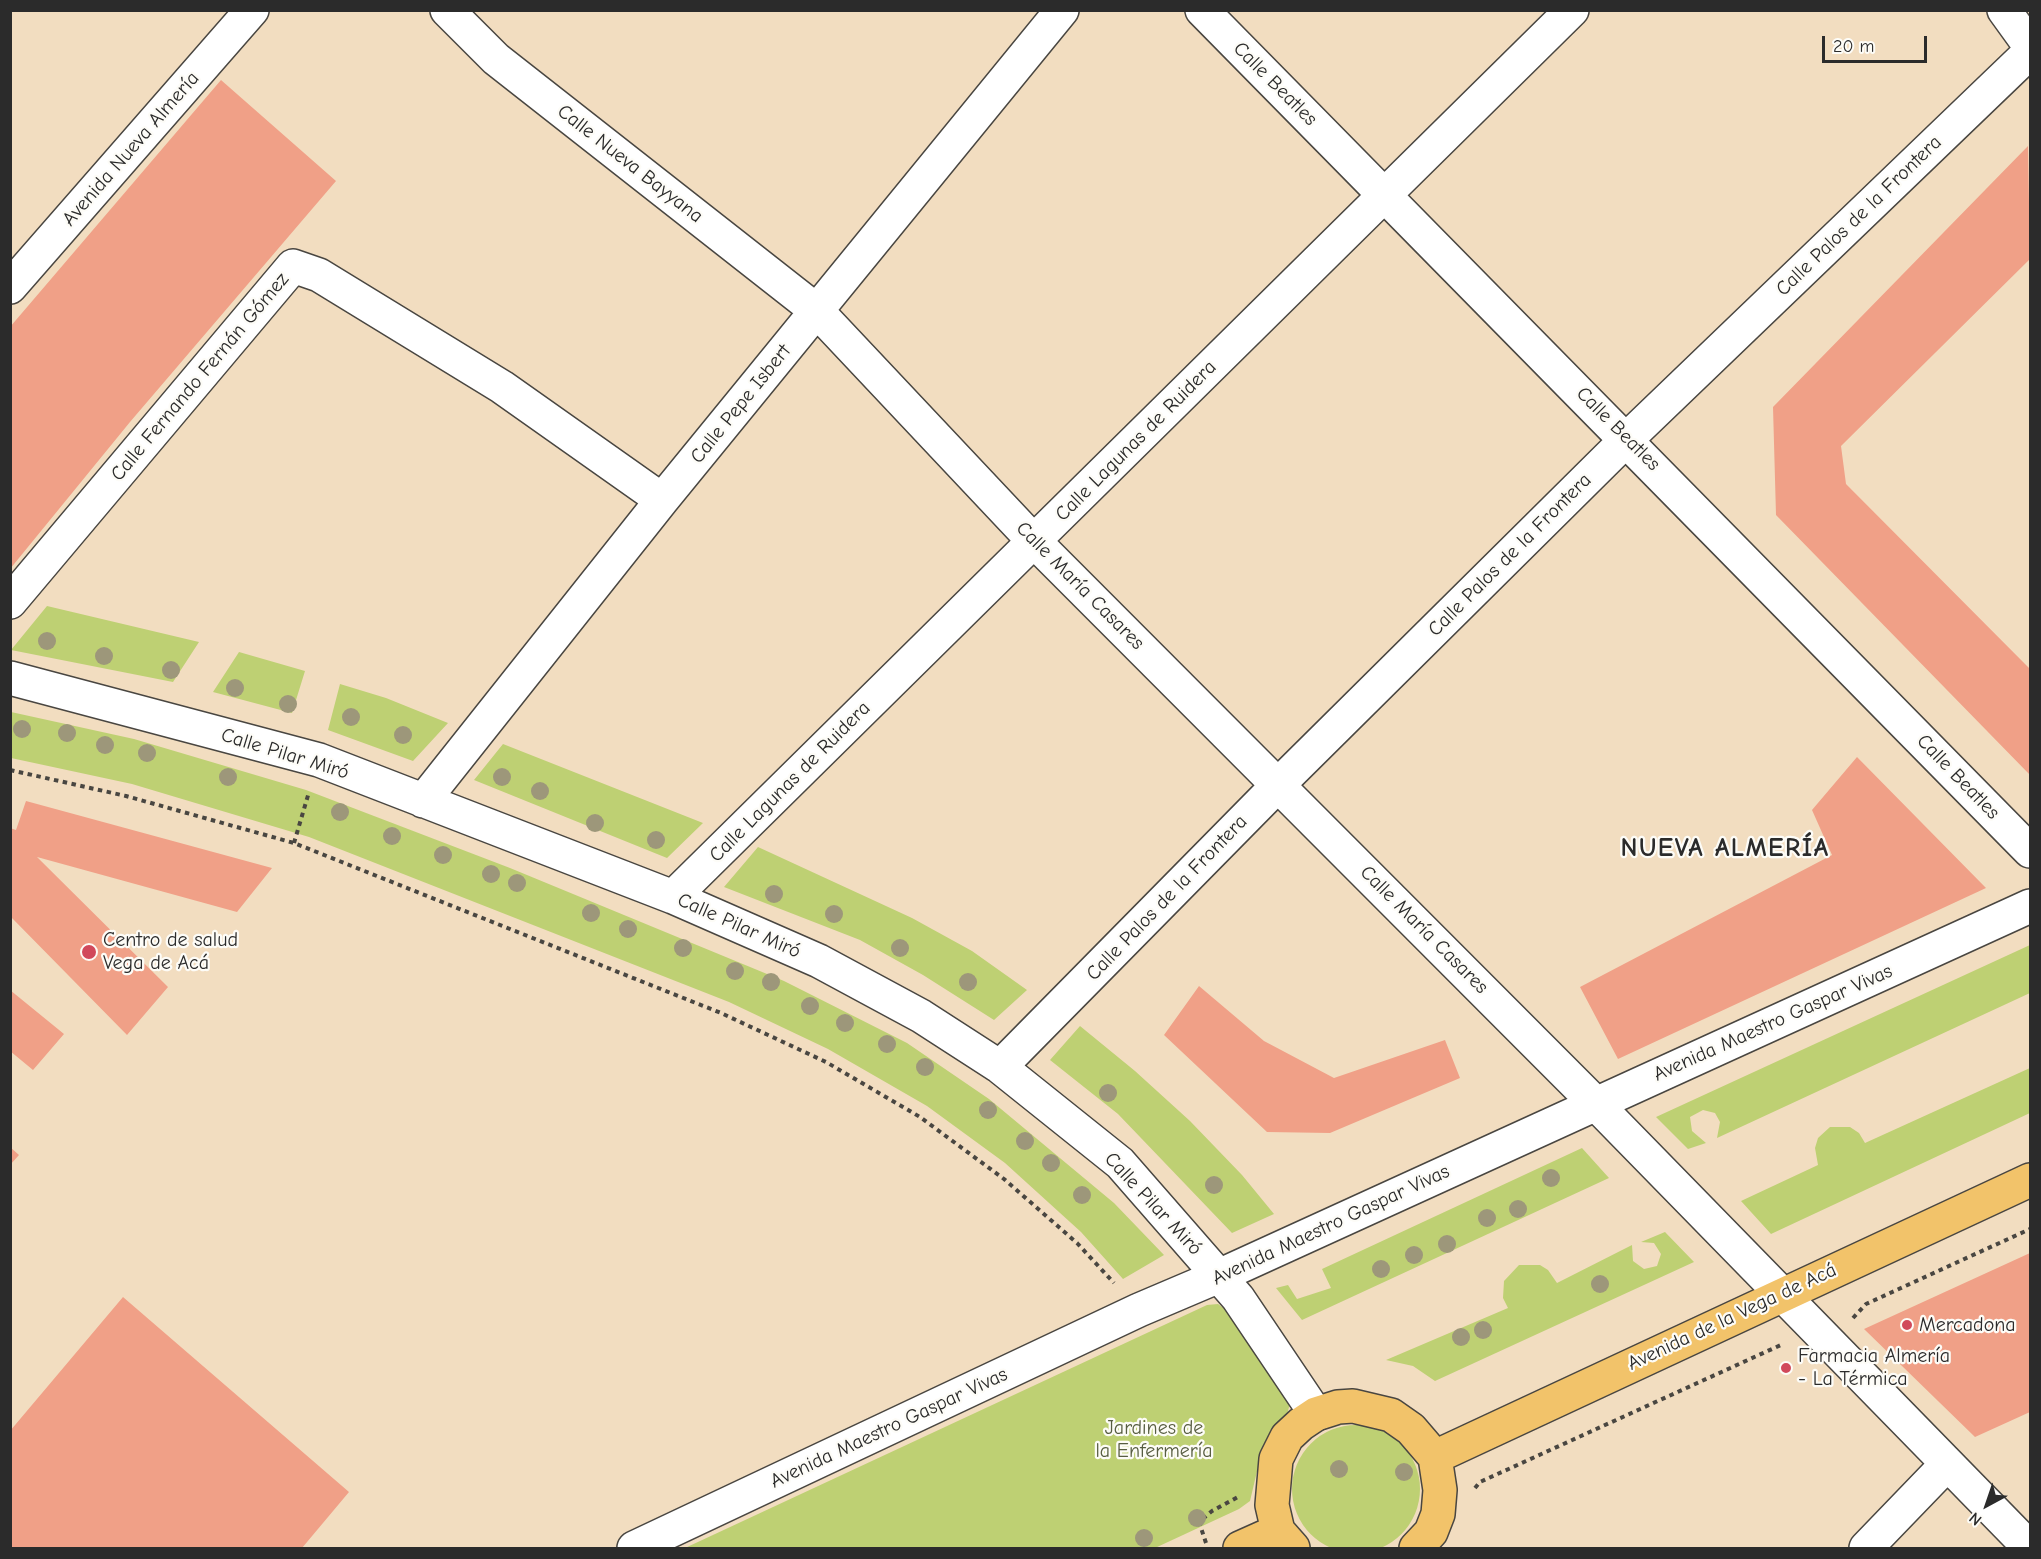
<!DOCTYPE html>
<html>
<head>
<meta charset="utf-8">
<style>
  body { margin:0 }
  #map { position:relative; width:2041px; height:1559px; overflow:hidden; background:#f2ddc0; font-family:"Comic Neue",sans-serif }
  canvas { display:block }
  .frame { position:absolute; inset:0; border:12px solid #2b2b2b; pointer-events:none }
  .north { position:absolute; left:1957px; top:1475px; width:60px; height:60px; -webkit-text-stroke:4px #fdfcf7; paint-order:stroke; rotate:220deg; font-size:16px; font-weight:700; line-height:24px; text-align:center; color:#2b2b2b }
  .north::after { content:''; display:block; margin:auto; width:21px; height:27px; background:#2b2b2b; clip-path:polygon(50% 0,100% 100%,50% 72%,0 100%) }
  .scale { position:absolute; left:1822px; top:36px; width:105px; height:27px; box-sizing:border-box; border:3px solid #2b2b2b; border-top:0; padding-left:8px; font-size:18px; line-height:21px; white-space:nowrap; color:#2b2b2b; -webkit-text-stroke:4px #fdfcf7; paint-order:stroke }
</style>
</head>
<body>
<div id="map">
<canvas width="2041" height="1559"></canvas>
<div class="frame"></div>
<div class="north">N</div>
<div class="scale">20 m</div>
</div>
<script>
const ctx = document.querySelector('canvas').getContext('2d');
ctx.lineJoin = 'round';
function fillPath(path, color) {
  ctx.fillStyle = color;
  ctx.fill(path, 'evenodd');
}
function toPath(rows) {
  const path = new Path2D();
  for (const r of rows) {
    if (r.length === 3) {
      path.moveTo(r[0] + r[2], r[1]);
      path.arc(r[0], r[1], r[2], 0, 2 * Math.PI);
      continue;
    }
    path.moveTo(r[0], r[1]);
    for (let i = 2; i < r.length; i += 2) path.lineTo(r[i], r[i + 1]);
  }
  return path;
}
function trace(path, color, width, dash) {
  ctx.strokeStyle = color;
  ctx.lineWidth = width;
  ctx.lineCap = dash ? 'butt' : 'round';
  ctx.setLineDash(dash || []);
  ctx.stroke(path);
}
function label(font, color, halo, rows, align = 'center') {
  ctx.font = font + ' "Comic Neue",sans-serif';
  ctx.lineWidth = 4.5;
  ctx.setLineDash([]);
  ctx.textBaseline = 'middle';
  ctx.strokeStyle = halo;
  ctx.fillStyle = color;
  for (const [text, x, y, turn = 0] of rows) {
    ctx.save();
    ctx.translate(x, y);
    ctx.rotate((+turn || 0) * Math.PI / 180);
    ctx.textAlign = isNaN(turn) ? turn : align;
    if (halo) ctx.strokeText(text, 0, 0);
    ctx.fillText(text, 0, 0);
    ctx.restore();
  }
}
const green = toPath([
  [47,606,199,642,173,682,11,650],
  [239,652,305,671,292,713,213,692],
  [340,684,386,698,448,723,413,761,328,730],
  [11,712,134,739,306,790,510,868,784,981,907,1043,989,1099,1114,1203,1164,1255,1123,1279,1081,1232,1005,1163,927,1106,828,1049,729,1002,309,837,132,784,11,758],
  [503,744,703,823,667,858,474,780],
  [758,847,912,918,972,951,1027,990,994,1020,923,975,860,940,724,887],
  [2030,945,2030,993,1717,1138,1720,1122,1715,1113,1703,1110,1690,1117,1692,1131,1706,1143,1688,1149,1656,1117],
  [1080,1026,1135,1071,1190,1121,1242,1175,1274,1214,1232,1233,1118,1114,1050,1060],
  [2030,1068,2030,1113,1771,1234,1741,1201,1818,1165,1815,1148,1818,1138,1830,1127,1850,1127,1859,1133,1865,1143],
  [1582,1148,1609,1178,1302,1320,1276,1288,1288,1285,1297,1299,1331,1288,1322,1269],
  [1665,1232,1694,1262,1435,1381,1413,1366,1386,1360,1508,1308,1503,1298,1504,1281,1519,1265,1540,1265,1548,1270,1557,1283,1632,1245,1633,1261,1644,1269,1657,1266,1661,1254,1654,1243,1641,1242],
  [1218,1304,1226,1310,1290,1403,1287,1415,1274,1427,1263,1446,1250,1501,1239,1509,1155,1548,685,1548,1207,1305],
  [1356,1489,64]
]);
const building = toPath([
  [221,80,336,181,130,422,10,569,10,327],
  [2028,146,2030,259,1841,446,1846,484,2030,669,2030,775,1776,515,1773,407],
  [1857,757,1986,888,1618,1059,1580,987,1832,855,1812,810],
  [26,801,272,868,237,912,37,857,168,987,127,1035,10,916,10,828,16,830],
  [1199,986,1264,1041,1334,1078,1445,1040,1460,1078,1330,1133,1267,1132,1164,1035],
  [10,990,64,1034,33,1070,10,1051],
  [10,1147,19,1155,10,1165],
  [2030,1253,2030,1412,1975,1437,1864,1329],
  [123,1297,349,1492,302,1548,10,1548,10,1431]
]);
const path = toPath([
  [10,770,126,796,294,843,721,1013,826,1062,920,1117,1004,1179,1077,1243,1114,1283],
  [294,843,309,792],
  [1853,1318,1866,1304,2030,1229],
  [1475,1488,1480,1482,1783,1344],
  [1206,1543,1199,1522,1212,1511,1238,1497]
]);
const minor = toPath([
  [447,10,496,59,817,311,1027,534,1595,1103,2030,1548],
  [1202,10,2030,851],
  [2004,10,2030,46],
  [10,287,252,10],
  [10,602,293,266,319,275,502,387,662,500],
  [10,678,319,760,673,897,819,961,921,1016,1000,1067,1120,1163,1238,1298,1316,1414],
  [423,801,662,500,1062,10],
  [673,897,1572,10],
  [1000,1067,1279,784,1627,439,2030,52],
  [634,1548,1139,1310,1219,1276,2030,906],
  [1866,1548,1947,1464]
]);
const major = toPath([
  [1435,1457,2030,1180],
  [1240,1548,1278,1531],
  [1293,1548,1278,1531,1272,1505,1276,1459,1287,1437,1301,1424,1316,1414,1338,1407,1353,1406,1391,1415,1411,1429,1435,1457,1440,1490,1438,1514,1431,1532,1416,1548]
]);
const trees = [
  [47,641],
  [104,656],
  [171,670],
  [235,688],
  [288,704],
  [351,717],
  [22,729],
  [67,733],
  [403,735],
  [105,745],
  [147,753],
  [228,777],
  [502,777],
  [540,791],
  [340,812],
  [595,823],
  [392,836],
  [656,840],
  [443,855],
  [491,874],
  [517,883],
  [774,894],
  [591,913],
  [834,914],
  [628,929],
  [683,948],
  [900,948],
  [735,971],
  [771,982],
  [968,982],
  [810,1006],
  [845,1023],
  [887,1044],
  [925,1067],
  [1108,1093],
  [988,1110],
  [1025,1141],
  [1051,1163],
  [1551,1178],
  [1214,1185],
  [1082,1195],
  [1518,1209],
  [1487,1218],
  [1447,1244],
  [1414,1255],
  [1381,1269],
  [1600,1284],
  [1483,1330],
  [1461,1337],
  [1339,1469],
  [1404,1472],
  [1197,1518],
  [1144,1538]
];
const markers = [
  [89,952,8,"#d1495b"],
  [1907,1325,6,"#d1495b"],
  [1786,1368,6,"#d1495b"]
];
const streetNames = [
  ["Calle Beatles",1275,84,45],
  ["Avenida Nueva Almería",131,149,-49],
  ["Calle Nueva Bayyana",630,164,38],
  ["Calle Palos de la Frontera",1859,216,-44],
  ["Calle Fernando Fernán Gómez",200,377,-50],
  ["Calle Pepe Isbert",741,404,-51],
  ["Calle Beatles",1618,429,45],
  ["Calle Lagunas de Ruidera",1136,441,-45],
  ["Calle Palos de la Frontera",1510,555,-45],
  ["Calle María Casares",1080,586,45],
  ["Calle Pilar Miró",285,754,17],
  ["Calle Beatles",1958,777,46],
  ["Calle Lagunas de Ruidera",790,782,-45],
  ["Calle Palos de la Frontera",1167,898,-46],
  ["Calle Pilar Miró",739,926,24],
  ["Calle María Casares",1424,930,45],
  ["Avenida Maestro Gaspar Vivas",1773,1023,-24],
  ["Calle Pilar Miró",1153,1204,47],
  ["Avenida Maestro Gaspar Vivas",1331,1225,-25],
  ["Avenida de la Vega de Acá",1732,1317,-25],
  ["Avenida Maestro Gaspar Vivas",889,1428,-25]
];
const poiNames = [
  ["Centro de salud",103,940],
  ["Vega de Acá",103,963],
  ["Mercadona",1919,1325],
  ["Farmacia Almería",1798,1356],
  ["- La Térmica",1798,1379]
];
const parkNames = [
  ["Jardines de",1154,1428],
  ["la Enfermería",1154,1451]
];
const districtNames = [
  ["NUEVA ALMERÍA",1725,849]
];
fillPath(green, '#bed073');
fillPath(building, '#f0a087');
trace(minor, '#494641', 36);
trace(major, '#494641', 36);
trace(path, '#494641', 4, [4.5, 4.5]);
trace(minor, '#fff', 33);
trace(major, '#f2c36a', 33);
ctx.fillStyle = '#9d977a';
for (const [x, y] of trees) {
  ctx.beginPath();
  ctx.arc(x, y, 9, 0, 2 * Math.PI);
  ctx.fill();
}
for (const [x, y, r, color] of markers) {
  const dot = new Path2D();
  dot.arc(x, y, r, 0, 2 * Math.PI);
  ctx.fillStyle = color;
  ctx.fill(dot);
  trace(dot, '#fdfcf7', 2);
}
label('20px', '#2b2b2b', '#fdfcf7', streetNames);
label('20px', '#2b2b2b', '#fdfcf7', poiNames, 'left');
label('20px', '#575d41', '#fdfcf7', parkNames);
ctx.letterSpacing = '1.5px';
label('bold 26px', '#2b2b2b', '#fdfcf7', districtNames);
ctx.letterSpacing = '0px';
</script>
</body>
</html>
